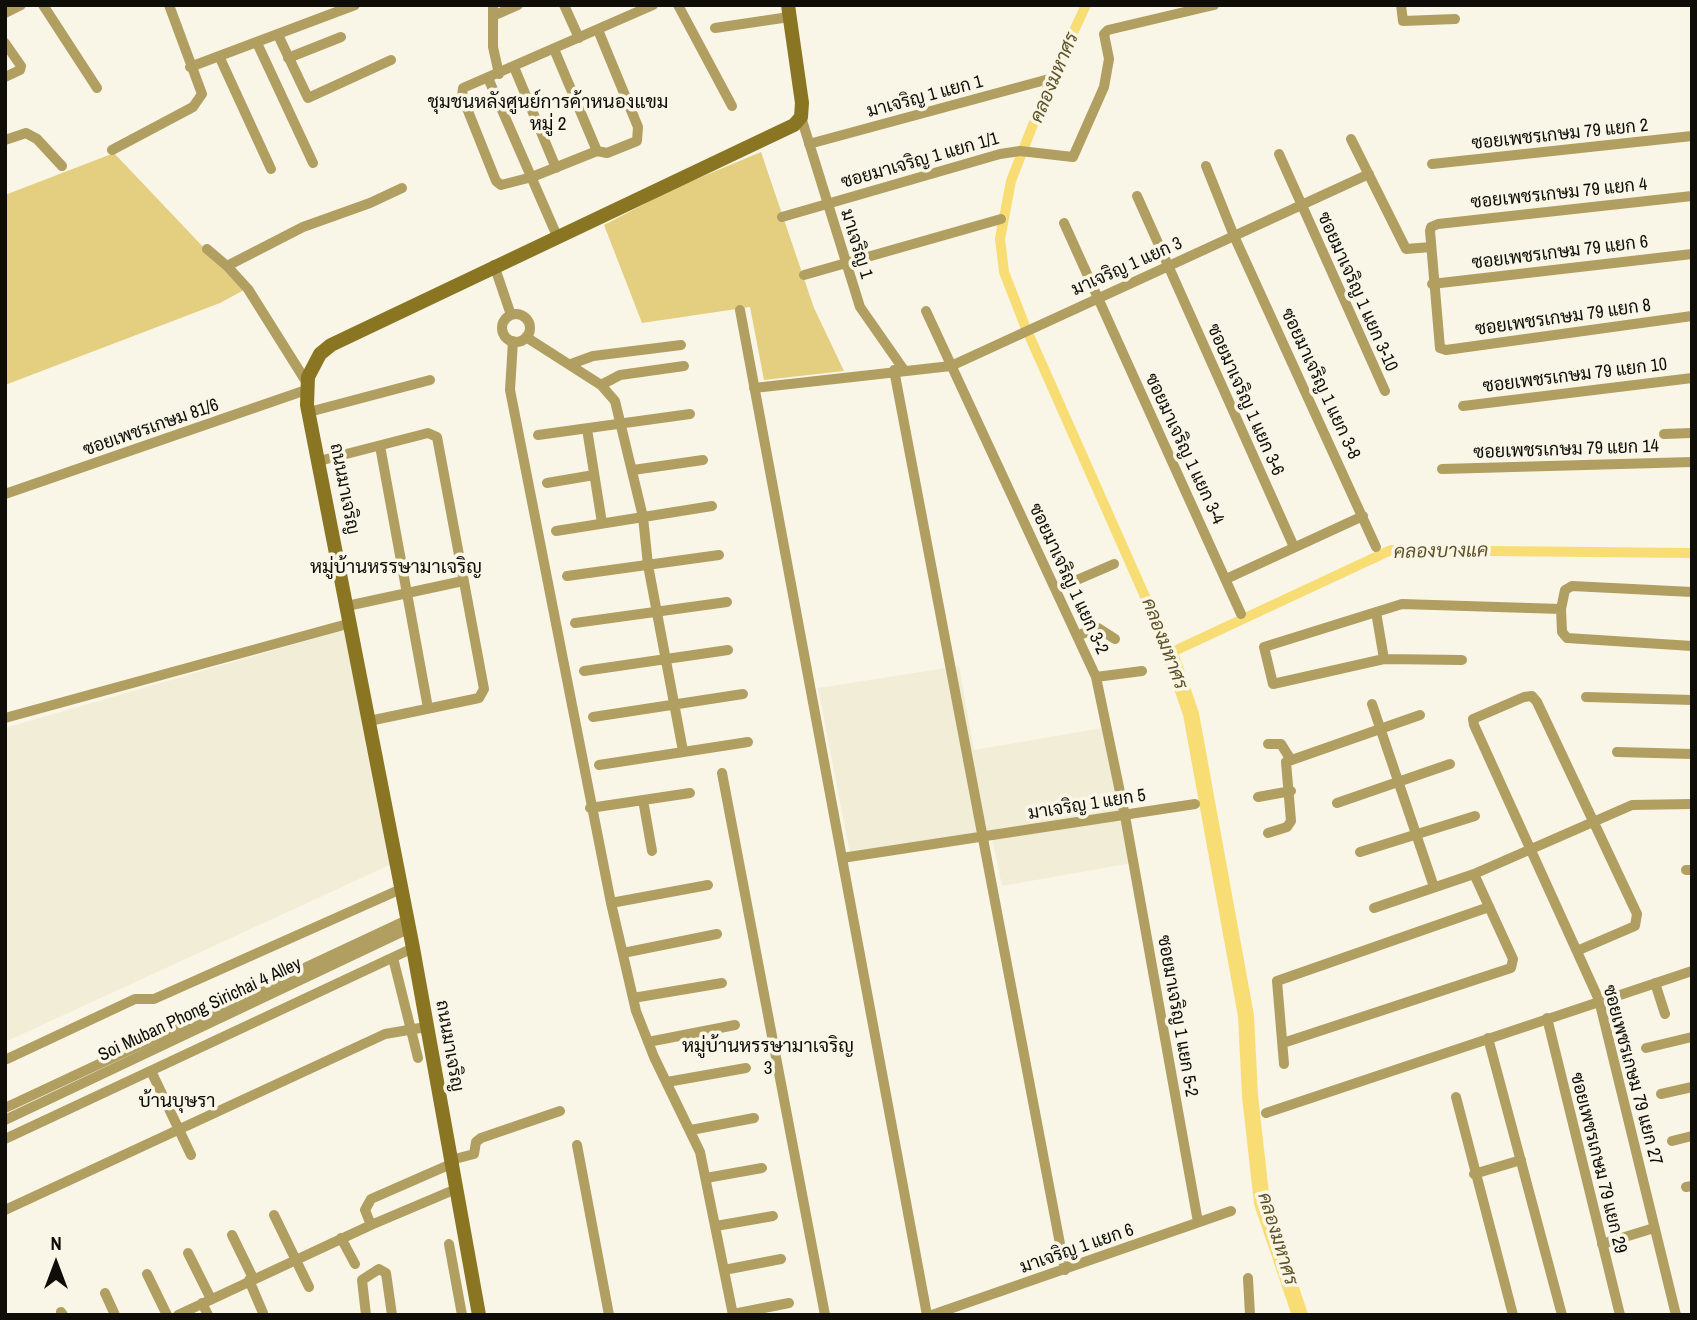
<!DOCTYPE html>
<html>
<head>
<meta charset="utf-8">
<style>
  body { margin:0 }
  #map { position:relative; width:1697px; height:1320px; overflow:hidden; background:#faf6e7; font-family:"Archivo Narrow",sans-serif }
  canvas { display:block }
  .frame { position:absolute; inset:0; border:7px solid #0e0d08; pointer-events:none }
  .north { position:absolute; left:21px; top:1229px; width:70px; height:70px; -webkit-text-stroke:5px #faf6e7; paint-order:stroke; rotate:0deg; font-size:19px; font-weight:700; line-height:28px; text-align:center; color:#0e0d08 }
  .north::after { content:''; display:block; margin:auto; width:24px; height:32px; background:#0e0d08; clip-path:polygon(50% 0,100% 100%,50% 72%,0 100%) }
</style>
</head>
<body>
<div id="map">
<canvas width="1697" height="1320"></canvas>
<div class="frame"></div>
<div class="north">N</div>
</div>
<script>
const ctx = document.querySelector('canvas').getContext('2d');
ctx.lineJoin = 'round';
function fillPath(path, color) {
  ctx.fillStyle = color;
  ctx.fill(path, 'evenodd');
}
function toPath(rows) {
  const path = new Path2D();
  for (const r of rows) {
    if (r.length === 3) {
      path.moveTo(r[0] + r[2], r[1]);
      path.arc(r[0], r[1], r[2], 0, 2 * Math.PI);
      continue;
    }
    path.moveTo(r[0], r[1]);
    for (let i = 2; i < r.length; i += 2) path.lineTo(r[i], r[i + 1]);
  }
  return path;
}
function trace(path, color, width, dash) {
  ctx.strokeStyle = color;
  ctx.lineWidth = width;
  ctx.lineCap = dash ? 'butt' : 'round';
  ctx.setLineDash(dash || []);
  ctx.stroke(path);
}
function label(font, color, halo, rows, align = 'center') {
  ctx.font = font + ' "Archivo Narrow",Sarabun,sans-serif';
  ctx.lineWidth = 7;
  ctx.setLineDash([]);
  ctx.textBaseline = 'middle';
  ctx.strokeStyle = halo;
  ctx.fillStyle = color;
  for (const [text, x, y, turn = 0] of rows) {
    ctx.save();
    ctx.translate(x, y);
    ctx.rotate((+turn || 0) * Math.PI / 180);
    ctx.textAlign = isNaN(turn) ? turn : align;
    if (halo) ctx.strokeText(text, 0, 0);
    ctx.fillText(text, 0, 0);
    ctx.restore();
  }
}
const built = toPath([
  [344,630,392,864,5,1042,5,728],
  [959,666,974,750,1108,727,1132,863,1002,886,991,834,850,854,818,688]
]);
const green = toPath([
  [761,152,814,308,844,371,764,380,750,307,642,323,604,225,675,188],
  [114,153,244,290,220,303,5,385,5,195]
]);
const canal = toPath([
  [1086,5,1048,86,1011,181,1000,239,1004,272,1025,326,1170,653,1391,550,1692,553]
]);
const river = toPath([
  [1170,653,1191,714,1246,1016,1250,1096,1262,1203,1300,1315]
]);
const street = toPath([
  [43,5,97,88],
  [493,5,493,47,499,74],
  [564,5,579,38],
  [678,5,732,106],
  [1401,5,1403,21,1455,19],
  [5,13,21,5],
  [493,16,518,5],
  [715,28,789,17],
  [598,30,638,127,637,141,607,153,597,151,532,177,501,185,496,181,462,96,463,88,653,5],
  [278,35,308,98,391,60],
  [5,43,21,66,20,70,5,77],
  [257,43,313,163],
  [554,49,597,151],
  [219,56,271,169],
  [288,58,341,37],
  [190,67,355,5],
  [514,67,556,168],
  [488,78,557,236],
  [801,117,860,307,904,370],
  [1351,139,1406,249,1431,247],
  [5,140,26,133,37,139,62,166],
  [809,144,1049,79],
  [112,150,193,107,202,94,169,5],
  [1279,154,1385,391],
  [1432,164,1692,136],
  [1206,166,1234,236,1376,547],
  [1137,196,1294,547],
  [1692,196,1438,224,1431,227,1430,231,1440,348,1446,350,1692,316],
  [782,217,1000,154,1020,151,1073,157,1104,87,1109,59,1104,34,1108,30,1214,5],
  [1064,223,1241,614],
  [207,249,227,266],
  [494,265,511,315],
  [804,275,1001,219],
  [1432,284,1692,254],
  [740,310,927,1315],
  [926,311,1096,677,1125,816,1198,1222],
  [516,328,14],
  [526,337,601,385,615,401,643,517,648,565,683,751],
  [513,341,510,390,611,903,636,1011,654,1057,700,1152,733,1315],
  [571,364,593,356,681,345],
  [894,370,1065,1270],
  [307,383,248,289,227,266,303,227,370,203,402,188],
  [601,385,620,375,684,366],
  [754,388,951,366,1369,174],
  [1463,406,1692,378],
  [309,412,430,380],
  [587,429,602,523],
  [1664,434,1692,433],
  [538,435,690,414],
  [380,446,428,708],
  [319,461,428,433,437,437,484,689,479,698,369,721],
  [1442,469,1692,462],
  [633,470,703,460],
  [547,483,594,475],
  [5,494,306,390],
  [556,531,712,506],
  [567,576,719,555],
  [1226,579,1363,516],
  [1056,589,1114,564],
  [1692,592,1572,586,1565,590,1561,609,1562,632,1567,638,1692,646],
  [347,606,463,581],
  [1376,612,1384,659],
  [575,623,727,602],
  [1079,635,1098,628,1115,639],
  [1462,660,1384,659,1273,684,1264,647,1402,604,1561,609],
  [584,671,728,650],
  [1096,677,1142,671],
  [1586,697,1692,700],
  [1372,704,1434,887],
  [593,717,743,694],
  [5,718,351,623],
  [1268,744,1281,744,1291,760],
  [1617,752,1692,754],
  [599,765,748,742],
  [722,773,825,1315],
  [1258,797,1291,791],
  [643,800,652,851],
  [1337,803,1450,764],
  [590,808,690,793],
  [1268,833,1287,827,1291,821,1286,762,1420,715],
  [1360,852,1475,816],
  [842,858,1195,804],
  [1686,870,1692,870],
  [611,903,708,885],
  [1374,908,1474,874,1632,805,1692,804],
  [1579,950,1635,926,1637,914,1537,702,1532,696,1524,697,1473,719,1474,725,1599,1000,1676,1315],
  [623,953,717,934],
  [393,958,418,1058],
  [1655,983,1665,1014],
  [633,998,722,983],
  [1547,1018,1620,1315],
  [1488,1038,1562,1315],
  [648,1042,735,1025],
  [1283,1043,1511,968,1513,959,1474,874],
  [1646,1048,1692,1037],
  [7,1059,135,999,154,999,401,889],
  [1284,1064,1277,981,1489,907],
  [151,1071,191,1155],
  [667,1082,746,1068],
  [1661,1094,1692,1087],
  [1456,1097,1513,1315],
  [5,1108,407,920],
  [1266,1113,1692,971],
  [5,1120,408,929],
  [691,1130,754,1118],
  [5,1139,413,948],
  [1672,1141,1692,1136],
  [577,1145,609,1315],
  [451,1160,474,1154,476,1142,481,1138,560,1111],
  [1474,1174,1521,1160],
  [706,1178,762,1168],
  [1686,1187,1692,1186],
  [5,1210,385,1034,426,1027],
  [274,1215,309,1287],
  [371,1225,365,1210,371,1199,451,1164],
  [716,1226,773,1216],
  [232,1235,253,1278],
  [341,1238,355,1264],
  [449,1244,462,1315],
  [1602,1244,1654,1228],
  [188,1253,211,1299],
  [724,1270,781,1259],
  [147,1274,167,1315],
  [1248,1278,1250,1315],
  [249,1280,263,1313],
  [105,1293,115,1315],
  [202,1303,208,1315],
  [61,1312,63,1315],
  [733,1314,789,1303],
  [178,1315,371,1225,456,1189],
  [366,1315,362,1280,379,1269,386,1273,392,1315],
  [932,1315,1231,1211]
]);
const secondary = toPath([
  [479,1315,413,948,307,405,308,377,320,354,331,345,794,125,801,117,802,103,788,5]
]);
const streetNames = [
  ["มาเจริญ 1 แยก 1",925,97,-15],
  ["ซอยเพชรเกษม 79 แยก 2",1560,135,-6],
  ["ซอยมาเจริญ 1 แยก 1/1",920,161,-16],
  ["ซอยเพชรเกษม 79 แยก 4",1559,194,-6],
  ["มาเจริญ 1",856,244,73],
  ["ซอยเพชรเกษม 79 แยก 6",1560,253,-7],
  ["มาเจริญ 1 แยก 3",1127,267,-24],
  ["ซอยมาเจริญ 1 แยก 3-10",1357,292,66],
  ["ซอยเพชรเกษม 79 แยก 8",1563,318,-8],
  ["ซอยเพชรเกษม 79 แยก 10",1575,376,-7],
  ["ซอยมาเจริญ 1 แยก 3-8",1320,384,65],
  ["ซอยมาเจริญ 1 แยก 3-6",1245,400,66],
  ["ซอยเพชรเกษม 81/6",151,428,-19],
  ["ซอยมาเจริญ 1 แยก 3-4",1184,449,65],
  ["ซอยเพชรเกษม 79 แยก 14",1566,450,-2],
  ["ถนนมาเจริญ",344,489,79],
  ["ซอยมาเจริญ 1 แยก 3-2",1068,579,65],
  ["มาเจริญ 1 แยก 5",1087,805,-9],
  ["Soi Muban Phong Sirichai 4 Alley",200,1010,-25],
  ["ซอยมาเจริญ 1 แยก 5-2",1177,1016,80],
  ["ถนนมาเจริญ",449,1046,80],
  ["ซอยเพชรเกษม 79 แยก 27",1632,1075,75],
  ["ซอยเพชรเกษม 79 แยก 29",1598,1163,76],
  ["มาเจริญ 1 แยก 6",1077,1249,-19]
];
const waterNames = [
  ["คลองมหาศร",1055,78,-67],
  ["คลองบางแค",1441,552,-1],
  ["คลองมหาศร",1164,644,69],
  ["คลองมหาศร",1277,1239,73]
];
const neighbourhoodNames = [
  ["ชุมชนหลังศูนย์การค้าหนองแขม",548,103],
  ["หมู่ 2",548,125],
  ["หมู่บ้านหรรษามาเจริญ",396,568],
  ["หมู่บ้านหรรษามาเจริญ",768,1047],
  ["3",768,1069],
  ["บ้านบุษรา",177,1102]
];
fillPath(built, '#f2edd6');
fillPath(green, '#e4cf80');
trace(canal, '#f8dd74', 10);
trace(river, '#f8dd74', 16);
trace(street, '#b09f61', 10);
trace(secondary, '#8a7523', 14);
label('18px', '#0e0d08', '#faf6e7', streetNames);
label('italic 19px', '#5e5327', '#faf6e7', waterNames);
label('19px', '#0e0d08', '#faf6e7', neighbourhoodNames);
</script>
</body>
</html>
